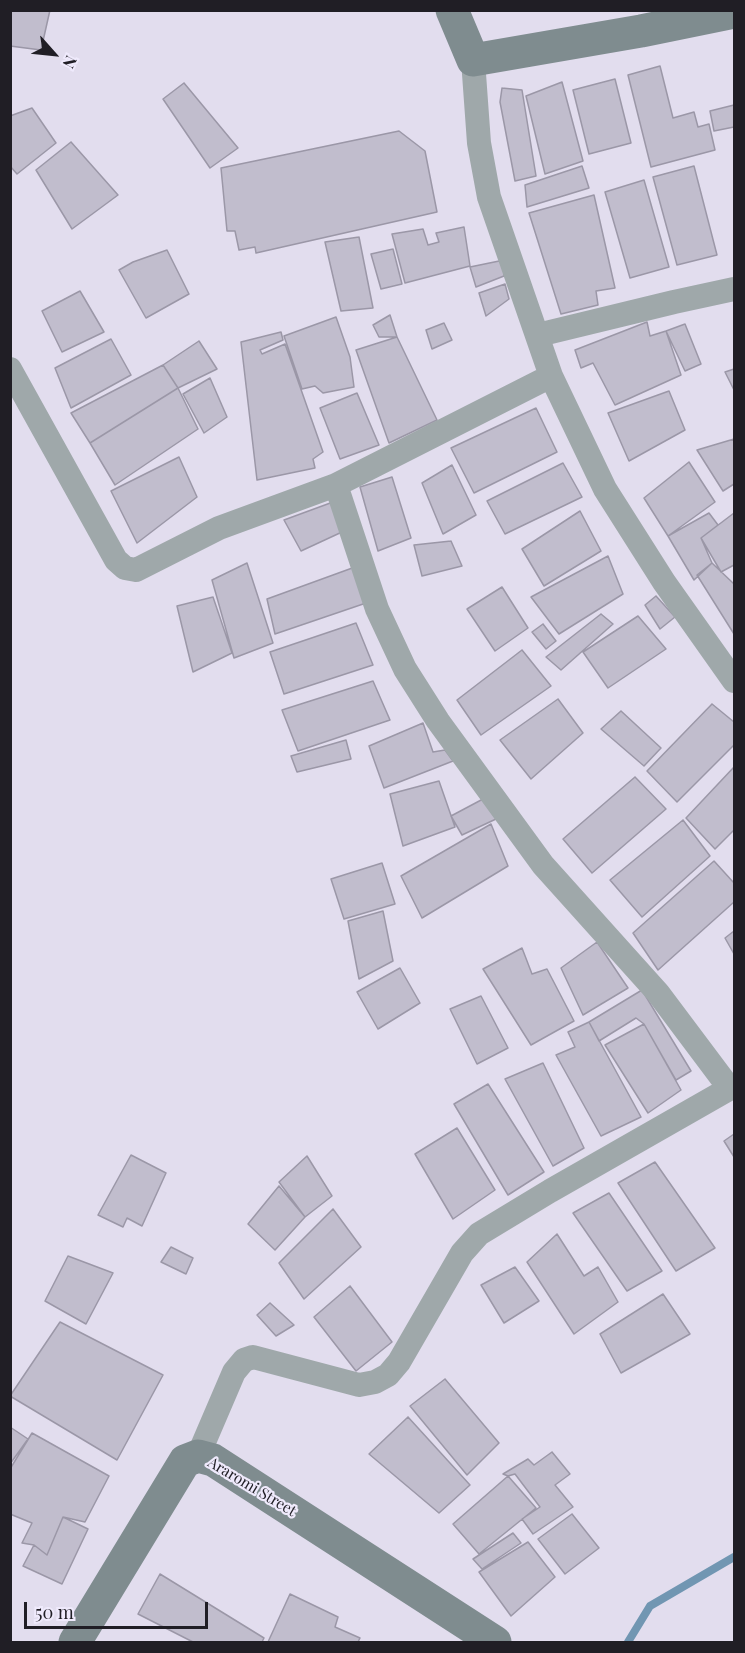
<!DOCTYPE html>
<html>
<head>
<meta charset="utf-8">
<style>
  body { margin:0 }
  #map { position:relative; width:745px; height:1653px; overflow:hidden; background:#e2ddee; font-family:"Playfair Display",serif }
  canvas { display:block }
  .frame { position:absolute; inset:0; border:12px solid #201e25; pointer-events:none }
  .north { position:absolute; left:24px; top:24px; width:60px; height:60px; -webkit-text-stroke:4px #efeafc; paint-order:stroke; rotate:117deg; font-size:16px; font-weight:700; line-height:24px; text-align:center; color:#201e25 }
  .north::after { content:''; display:block; margin:auto; width:21px; height:27px; background:#201e25; clip-path:polygon(50% 0,100% 100%,50% 72%,0 100%) }
  .scale { position:absolute; left:24px; top:1602px; width:184px; height:27px; box-sizing:border-box; border:3px solid #201e25; border-top:0; padding-left:8px; font-size:18px; line-height:21px; white-space:nowrap; color:#201e25; -webkit-text-stroke:4px #efeafc; paint-order:stroke }
</style>
</head>
<body>
<div id="map">
<canvas width="745" height="1653"></canvas>
<div class="frame"></div>
<div class="north">N</div>
<div class="scale">50 m</div>
</div>
<script>
const ctx = document.querySelector('canvas').getContext('2d');
ctx.lineJoin = 'round';
function toPath(rows) {
  const path = new Path2D();
  for (const r of rows) {
    path.moveTo(r[0], r[1]);
    for (let i = 2; i < r.length; i += 2) path.lineTo(r[i], r[i + 1]);
  }
  return path;
}
function trace(path, color, width, dash) {
  ctx.strokeStyle = color;
  ctx.lineWidth = width;
  ctx.lineCap = dash ? 'butt' : 'round';
  ctx.setLineDash(dash || []);
  ctx.stroke(path);
}
function fillPath(path, color) {
  ctx.fillStyle = color;
  ctx.fill(path, 'evenodd');
}
function label(font, color, halo, rows, align = 'center') {
  ctx.font = font + ' "Playfair Display",serif';
  ctx.lineWidth = 4.5;
  ctx.setLineDash([]);
  ctx.textBaseline = 'middle';
  ctx.strokeStyle = halo;
  ctx.fillStyle = color;
  for (const [text, x, y, turn = 0] of rows) {
    ctx.save();
    ctx.translate(x, y);
    ctx.rotate((+turn || 0) * Math.PI / 180);
    ctx.textAlign = isNaN(turn) ? turn : align;
    if (halo) ctx.strokeText(text, 0, 0);
    ctx.fillText(text, 0, 0);
    ctx.restore();
  }
}
const stream = toPath([
  [628,1642,650,1606,734,1557]
]);
const building = toPath([
  [11,10,50,10,41,50,10,46,11,10],
  [660,66,673,118,694,112,698,127,709,124,715,150,651,167,628,75,660,66],
  [615,79,631,143,589,154,573,90,615,79],
  [562,82,583,161,545,174,526,96,562,82],
  [184,83,238,148,210,168,163,99,184,83],
  [502,88,522,90,536,176,515,181,500,102,502,88],
  [734,105,734,127,714,131,710,111,734,105],
  [32,108,56,143,17,174,10,166,10,116,32,108],
  [399,131,425,151,437,212,256,253,255,247,239,250,235,231,227,231,221,168,399,131],
  [71,142,118,195,72,229,36,170,71,142],
  [582,166,589,188,527,207,525,185,582,166],
  [694,166,717,255,677,265,653,177,694,166],
  [644,180,669,267,630,278,605,192,644,180],
  [594,195,615,288,596,291,598,305,561,314,529,213,594,195],
  [464,227,470,266,405,283,392,234,423,229,428,245,439,242,436,233,464,227],
  [359,237,373,308,341,311,325,242,359,237],
  [393,249,402,284,381,289,371,254,393,249],
  [167,250,189,294,146,318,119,270,133,262,167,250],
  [504,260,504,276,476,287,470,267,504,260],
  [505,284,509,299,486,316,479,293,505,284],
  [80,291,104,332,62,352,42,311,80,291],
  [390,315,397,337,379,337,373,325,390,315],
  [336,317,350,357,354,387,323,393,315,386,302,389,284,336,336,317],
  [647,322,650,336,666,331,681,375,615,405,593,363,581,368,575,350,647,322],
  [444,323,452,340,432,349,426,330,444,323],
  [685,324,701,364,685,371,666,331,685,324],
  [281,332,283,340,260,350,262,354,285,344,323,452,313,459,315,468,257,480,241,342,281,332],
  [397,337,437,420,389,443,356,350,397,337],
  [111,339,131,375,71,408,55,368,111,339],
  [199,341,217,369,178,388,163,365,199,341],
  [163,365,178,388,90,443,71,413,163,365],
  [734,369,734,390,725,372,734,369],
  [210,378,227,417,204,433,183,394,210,378],
  [178,388,198,429,115,485,90,443,178,388],
  [669,391,685,430,629,461,608,413,669,391],
  [357,393,379,445,340,459,320,408,357,393],
  [536,408,557,452,474,493,451,448,536,408],
  [734,439,734,484,723,491,697,450,734,439],
  [179,457,197,497,137,543,111,491,179,457],
  [689,462,715,502,668,536,644,498,689,462],
  [563,463,582,497,505,534,487,501,563,463],
  [452,465,476,515,443,534,422,483,452,465],
  [392,477,411,538,378,551,360,487,392,477],
  [333,502,342,532,301,551,284,520,333,502],
  [580,511,601,551,544,586,522,549,580,511],
  [709,513,718,525,701,538,712,563,694,580,668,536,709,513],
  [734,513,734,565,721,572,701,538,734,513],
  [451,541,462,566,422,576,414,545,451,541],
  [608,556,623,594,559,634,531,597,608,556],
  [247,563,273,643,234,658,212,580,247,563],
  [712,563,734,584,734,634,697,575,712,563],
  [355,567,369,602,275,634,267,599,355,567],
  [502,587,528,628,495,651,467,609,502,587],
  [656,596,675,617,660,629,645,605,656,596],
  [213,597,232,653,193,672,177,606,213,597],
  [601,614,613,624,561,670,546,657,601,614],
  [638,616,666,649,608,688,583,652,638,616],
  [356,623,373,665,284,694,270,652,356,623],
  [543,624,556,641,546,649,532,632,543,624],
  [522,650,551,686,481,735,457,700,522,650],
  [373,681,390,720,298,751,282,710,373,681],
  [558,699,583,733,531,779,500,740,558,699],
  [712,704,734,722,734,745,677,802,647,771,712,704],
  [621,711,661,748,644,766,601,729,621,711],
  [423,723,433,752,445,750,453,761,384,788,369,746,423,723],
  [346,740,351,759,297,772,291,756,346,740],
  [734,767,734,830,715,849,686,818,734,767],
  [635,777,666,809,592,873,563,839,635,777],
  [439,781,455,827,403,846,390,794,439,781],
  [483,799,496,819,462,835,451,816,483,799],
  [683,820,710,856,642,917,610,880,683,820],
  [491,824,508,866,422,918,401,876,491,824],
  [714,861,734,883,734,902,658,970,633,933,714,861],
  [382,863,395,904,344,919,331,879,382,863],
  [383,911,393,961,359,979,348,921,383,911],
  [734,931,734,954,725,938,734,931],
  [597,942,628,988,583,1015,561,968,597,942],
  [522,948,532,974,547,969,574,1021,531,1045,483,969,522,948],
  [400,968,420,1003,378,1029,357,992,400,968],
  [642,990,691,1071,676,1080,644,1024,636,1018,599,1041,589,1022,642,990],
  [481,996,508,1048,477,1064,450,1009,481,996],
  [589,1022,641,1117,601,1136,556,1055,575,1047,568,1032,589,1022],
  [644,1024,681,1090,648,1113,605,1045,644,1024],
  [543,1063,584,1148,553,1166,505,1079,543,1063],
  [488,1084,544,1172,508,1195,454,1104,488,1084],
  [457,1128,495,1190,453,1219,415,1154,457,1128],
  [734,1134,734,1157,724,1141,734,1134],
  [131,1155,166,1173,142,1226,127,1218,123,1227,98,1215,131,1155],
  [307,1156,332,1196,305,1217,279,1182,307,1156],
  [655,1162,715,1248,676,1271,618,1183,655,1162],
  [279,1186,305,1217,275,1250,248,1224,279,1186],
  [609,1193,662,1271,627,1291,573,1213,609,1193],
  [333,1209,361,1247,304,1299,279,1263,333,1209],
  [557,1234,584,1276,598,1267,618,1302,574,1334,527,1262,557,1234],
  [171,1247,193,1258,186,1274,161,1262,171,1247],
  [68,1256,113,1273,86,1324,45,1301,68,1256],
  [515,1267,539,1301,504,1323,481,1285,515,1267],
  [350,1286,392,1342,356,1371,314,1317,350,1286],
  [663,1294,690,1334,621,1373,600,1334,663,1294],
  [270,1303,294,1325,276,1336,257,1315,270,1303],
  [60,1322,163,1375,117,1460,10,1396,60,1322],
  [445,1379,499,1443,467,1475,410,1406,445,1379],
  [408,1417,470,1485,439,1513,369,1454,408,1417],
  [10,1427,28,1439,10,1464,10,1427],
  [32,1433,109,1476,85,1522,63,1517,47,1555,34,1545,22,1543,32,1523,10,1514,10,1469,32,1433],
  [552,1452,570,1474,555,1485,573,1507,533,1534,522,1519,540,1507,515,1474,508,1476,503,1474,528,1459,534,1465,552,1452],
  [508,1476,536,1508,479,1554,453,1524,508,1476],
  [572,1514,599,1548,565,1574,538,1539,572,1514],
  [63,1517,88,1529,62,1584,23,1566,34,1545,47,1555,63,1517],
  [513,1533,521,1543,482,1569,473,1559,513,1533],
  [528,1542,555,1577,511,1616,479,1572,528,1542],
  [160,1574,264,1638,262,1642,193,1642,138,1614,160,1574],
  [290,1594,338,1617,335,1627,360,1638,358,1642,268,1642,290,1594]
]);
const street = toPath([
  [473,60,479,143,489,197,551,376,605,489,664,582,734,681],
  [538,335,674,302,734,289],
  [10,369,116,560,125,568,136,570,219,528,336,485,551,376],
  [336,485,377,609,405,669,438,721,543,865,658,993,730,1089],
  [198,1456,234,1372,244,1360,253,1357,359,1385,375,1382,388,1375,399,1362,462,1253,479,1234,550,1191,734,1086]
]);
const secondary = toPath([
  [452,10,473,60,641,31,734,12],
  [75,1642,185,1461,198,1456,213,1460,495,1642]
]);
const streetNames = [
  ["Araromi Street",252,1487,31]
];
trace(stream, '#7196b2', 8);
fillPath(building, '#c1bdcd');
trace(building, '#9b97a7', 1.5);
trace(street, '#9fa8aa', 24);
trace(secondary, '#7f8c8f', 33);
label('15px', '#201e25', '#efeafc', streetNames);
</script>
</body>
</html>
